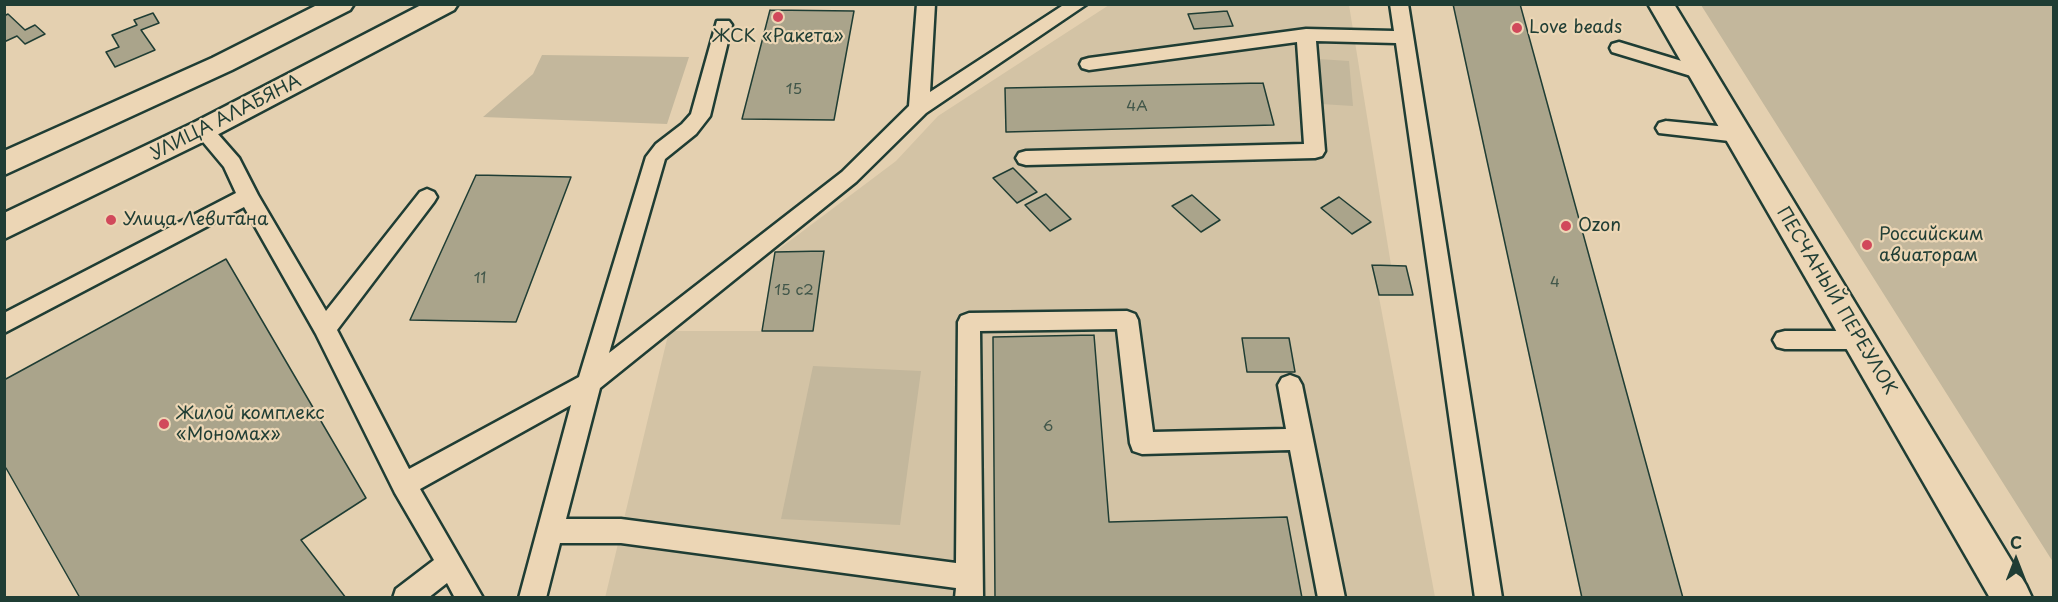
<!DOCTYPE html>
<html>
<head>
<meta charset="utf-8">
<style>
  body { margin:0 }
  #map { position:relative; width:2058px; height:602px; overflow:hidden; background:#e4d0b0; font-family:"Playpen Sans",sans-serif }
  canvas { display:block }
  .frame { position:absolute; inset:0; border:6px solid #1f3d34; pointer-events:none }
  .north { position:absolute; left:1986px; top:530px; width:60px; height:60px; -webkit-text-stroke:4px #ecd6b5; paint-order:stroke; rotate:0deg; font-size:16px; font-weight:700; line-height:24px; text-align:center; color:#1f3d34 }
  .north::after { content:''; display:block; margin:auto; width:21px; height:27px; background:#1f3d34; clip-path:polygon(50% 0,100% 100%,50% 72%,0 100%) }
</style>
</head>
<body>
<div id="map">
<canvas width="2058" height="602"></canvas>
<div class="frame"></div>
<div class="north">С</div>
</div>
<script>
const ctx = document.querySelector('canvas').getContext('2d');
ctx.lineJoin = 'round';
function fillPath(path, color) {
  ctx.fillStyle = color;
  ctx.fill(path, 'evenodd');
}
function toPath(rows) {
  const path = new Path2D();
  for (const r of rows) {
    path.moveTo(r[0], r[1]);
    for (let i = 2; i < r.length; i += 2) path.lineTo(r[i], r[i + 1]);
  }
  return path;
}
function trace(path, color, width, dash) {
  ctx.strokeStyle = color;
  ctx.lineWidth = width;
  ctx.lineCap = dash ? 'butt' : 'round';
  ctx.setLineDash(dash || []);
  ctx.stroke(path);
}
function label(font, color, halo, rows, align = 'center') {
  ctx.font = font + ' "Playpen Sans",sans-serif';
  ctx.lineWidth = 4.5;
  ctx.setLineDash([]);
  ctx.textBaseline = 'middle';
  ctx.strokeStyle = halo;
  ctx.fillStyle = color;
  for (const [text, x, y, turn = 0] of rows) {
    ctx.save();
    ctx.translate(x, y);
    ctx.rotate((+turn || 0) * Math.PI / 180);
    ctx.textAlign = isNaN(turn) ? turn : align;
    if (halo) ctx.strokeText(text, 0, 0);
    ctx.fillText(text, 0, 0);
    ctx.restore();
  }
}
const built = toPath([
  [1109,5,1349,5,1391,265,1373,265,1435,597,605,598,669,331,762,331,775,252,896,161,938,116]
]);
const green = toPath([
  [1701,5,2053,5,2053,562],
  [542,55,689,57,667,124,483,117,533,74],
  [1318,59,1349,61,1353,106,1321,104],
  [813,366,921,371,900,525,781,519]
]);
const building = toPath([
  [1453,4,1520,4,1683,598,1582,598,1453,4],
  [770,10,854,11,834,120,742,119,770,10],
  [1227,11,1233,26,1194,29,1188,14,1227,11],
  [153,13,159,23,141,30,155,50,115,67,106,52,119,47,112,35,137,25,134,20,153,13],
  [8,14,25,30,35,25,45,34,25,44,17,36,4,42,4,16,8,14],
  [1263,83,1274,125,1006,132,1005,88,1263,83],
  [1013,168,1037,192,1017,203,993,178,1013,168],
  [476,175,571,177,516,322,410,320,476,175],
  [1046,194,1071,219,1050,231,1025,205,1046,194],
  [1192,195,1220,220,1201,232,1172,206,1192,195],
  [1339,197,1371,222,1352,234,1321,208,1339,197],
  [824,251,813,331,762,331,775,252,824,251],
  [226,259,366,498,301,540,346,598,80,598,6,468,4,469,4,380,226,259],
  [1372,265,1406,266,1413,295,1379,295,1372,265],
  [1094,335,1109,522,1287,517,1302,598,995,598,993,337,1094,335],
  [1242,338,1289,338,1295,372,1247,372,1242,338]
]);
const service = toPath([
  [917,4,935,4,930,92,1065,4,1087,4,926,113,856,182,600,388,566,519,621,519,956,563,958,322,961,316,969,313,1127,311,1135,314,1138,320,1153,432,1286,429,1278,385,1282,378,1290,375,1298,378,1302,385,1345,598,1318,598,1290,450,1142,454,1133,451,1130,443,1117,329,980,331,983,598,955,598,956,588,621,543,560,543,546,598,519,598,571,405,420,489,483,598,455,598,447,583,428,598,393,598,396,589,434,560,395,493,316,334,244,207,4,333,4,313,236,193,224,167,193,130,196,125,203,123,210,125,239,158,258,195,326,311,420,192,427,189,434,192,437,197,434,202,337,330,409,469,579,377,646,157,656,144,682,124,691,114,717,21,729,21,732,25,710,116,696,134,665,159,609,353,842,172,909,106,917,4],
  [1390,4,1408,4,1502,598,1475,598,1396,43,1316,41,1325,151,1322,156,1315,158,1026,165,1019,163,1016,158,1019,153,1026,151,1304,144,1297,42,1089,70,1082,68,1080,64,1082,60,1089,58,1306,29,1394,31,1390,4],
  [1619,42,1708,69,1710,73,1708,77,1701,79,1612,52,1610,48,1612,44,1619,42],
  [1666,121,1738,128,1745,130,1748,135,1745,140,1738,142,1659,133,1656,128,1659,123,1666,121],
  [1785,331,1859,331,1867,333,1871,340,1867,347,1859,349,1785,349,1777,347,1773,340,1777,333,1785,331]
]);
const tertiary = toPath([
  [1648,4,1674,4,2026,585,2032,598,1990,598,1648,4]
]);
const secondary = toPath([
  [319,4,354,4,350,10,232,70,4,175,4,151,212,58,319,4],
  [423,4,458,4,454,10,213,137,4,239,4,213,193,123,423,4]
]);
const markers = [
  [778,17,6,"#d1495b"],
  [1517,28,6,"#d1495b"],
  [111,220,6,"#d1495b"],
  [1566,226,6,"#d1495b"],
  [1867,245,6,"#d1495b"],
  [164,424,6,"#d1495b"]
];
const numberNames = [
  ["15",794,90],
  ["4А",1137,107],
  ["11",480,279],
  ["4",1555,283],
  ["15 с2",794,291],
  ["6",1048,427]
];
const poiNames = [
  ["Love beads",1529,28],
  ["ЖСК «Ракета»",778,37,"center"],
  ["Улица Левитана",123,220],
  ["Ozon",1578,226],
  ["Российским",1879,235],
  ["авиаторам",1879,256],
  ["Жилой комплекс",176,414],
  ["«Мономах»",176,435]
];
const streetNames = [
  ["УЛИЦА АЛАБЯНА",226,118,-27],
  ["ПЕСЧАНЫЙ ПЕРЕУЛОК",1836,301,59]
];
fillPath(built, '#d3c3a5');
fillPath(green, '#c3b79c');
fillPath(building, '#aaa48b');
trace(building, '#1f3d34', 1.5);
trace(service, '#1f3d34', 5);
trace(tertiary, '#1f3d34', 5);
trace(secondary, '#1f3d34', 5);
fillPath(service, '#ecd6b5');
fillPath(tertiary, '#ecd6b5');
fillPath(secondary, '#ecd6b5');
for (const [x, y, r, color] of markers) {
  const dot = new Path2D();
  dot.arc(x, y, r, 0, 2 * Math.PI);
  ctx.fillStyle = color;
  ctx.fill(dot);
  trace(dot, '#ecd6b5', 2);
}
label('15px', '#42574a', null, numberNames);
label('18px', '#1f3d34', '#ecd6b5', poiNames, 'left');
label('18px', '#1f3d34', '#ecd6b5', streetNames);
</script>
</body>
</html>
